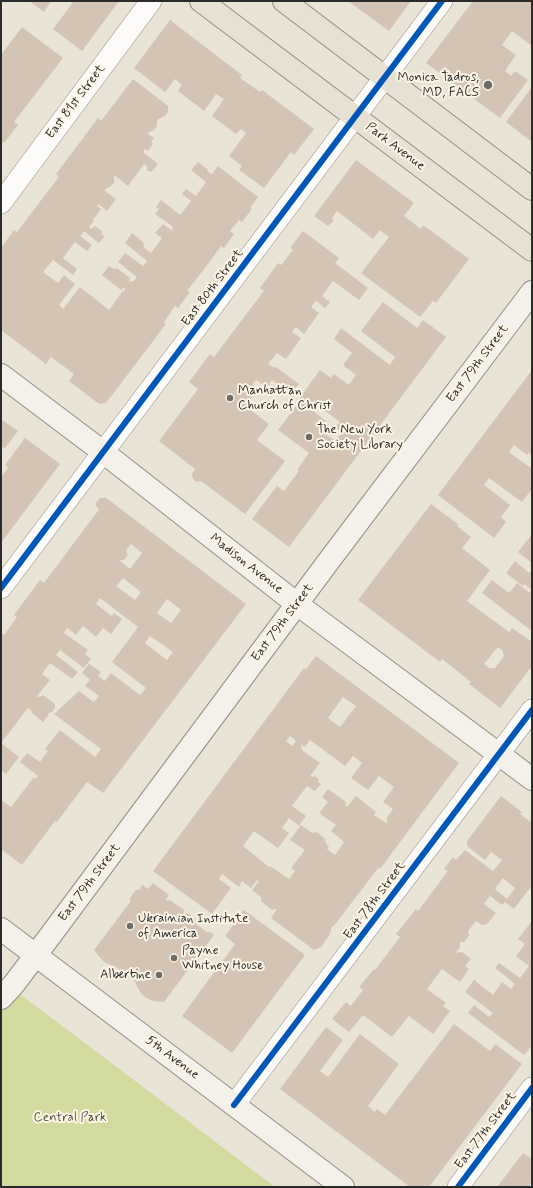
<!DOCTYPE html>
<html>
<head>
<meta charset="utf-8">
<style>
  body { margin:0 }
  #map { position:relative; width:533px; height:1188px; overflow:hidden; background:#e9e4d5; font-family:Mynerve,sans-serif }
  canvas { display:block }
  .frame { position:absolute; inset:0; border:2px solid #2b2b2b; pointer-events:none }
</style>
</head>
<body>
<div id="map">
<canvas width="533" height="1188"></canvas>
<div class="frame"></div>
</div>
<script>
const ctx = document.querySelector('canvas').getContext('2d');
ctx.lineJoin = 'round';
function fillPath(path, color) {
  ctx.fillStyle = color;
  ctx.fill(path, 'evenodd');
}
function toPath(rows) {
  const path = new Path2D();
  for (const r of rows) {
    path.moveTo(r[0], r[1]);
    for (let i = 2; i < r.length; i += 2) path.lineTo(r[i], r[i + 1]);
  }
  return path;
}
function trace(path, color, width, dash) {
  ctx.strokeStyle = color;
  ctx.lineWidth = width;
  ctx.lineCap = dash ? 'butt' : 'round';
  ctx.setLineDash(dash || []);
  ctx.stroke(path);
}
function label(font, color, halo, rows, align = 'center') {
  ctx.font = font + ' Mynerve,sans-serif';
  ctx.lineWidth = 4;
  ctx.setLineDash([]);
  ctx.textBaseline = 'middle';
  ctx.strokeStyle = halo;
  ctx.fillStyle = color;
  for (const [text, x, y, turn = 0] of rows) {
    ctx.save();
    ctx.translate(x, y);
    ctx.rotate((+turn || 0) * Math.PI / 180);
    ctx.textAlign = isNaN(turn) ? turn : align;
    if (halo) ctx.strokeText(text, 0, 0);
    ctx.fillText(text, 0, 0);
    ctx.restore();
  }
}
const green = toPath([
  [1,980,85,1043,275,1187,1,1187]
]);
const building = toPath([
  [29,1,51,1,44,12],
  [74,1,119,1,82,51,53,29],
  [348,1,411,1,389,31],
  [473,1,532,1,532,46,512,31,502,45,516,55,505,71,511,76,515,71,528,80,500,118,426,63],
  [170,20,242,75,240,78,260,92,262,90,314,129,294,155,291,152,264,188,239,170,242,166,229,156,246,133,241,129,236,134,212,116,224,99,216,94,204,111,178,91,182,85,175,79,165,92,134,68],
  [22,27,63,58,14,122,18,125,4,143,1,141,1,55],
  [133,79,168,106,168,112,165,116,157,120,157,126,154,130,147,133,154,138,151,142,153,144,148,151,145,149,143,152,158,164,151,172,147,170,147,166,144,164,128,186,114,175,114,183,111,186,104,190,116,199,107,211,99,204,97,206,101,209,93,220,94,221,89,227,91,229,95,226,103,232,101,234,105,236,99,243,84,231,80,236,92,245,87,251,75,242,63,258,77,269,73,275,53,260,43,272,58,283,64,275,75,284,59,305,63,309,80,287,109,310,123,291,124,292,125,287,121,290,102,275,109,266,114,269,117,268,130,278,129,282,134,281,137,277,118,262,125,253,143,266,147,261,125,243,132,233,143,242,144,248,151,253,162,238,155,233,163,224,173,231,172,226,155,214,159,209,156,207,161,200,180,215,191,201,182,194,186,189,196,196,206,182,191,170,198,162,208,170,207,171,212,174,218,166,258,197,250,208,252,209,242,222,239,220,230,231,234,234,224,248,221,246,211,260,187,291,190,292,178,308,175,306,164,322,166,324,106,403,99,404,69,381,74,374,51,357,46,364,1,330,1,248,14,230,17,232,42,199,59,177,56,174,98,118,101,121],
  [532,87,532,142,506,122],
  [356,160,414,203,404,216,421,229,423,225,469,259,436,303,433,301,420,317,361,273,389,237,380,230,373,239,337,211,332,218,334,220,328,226,314,216],
  [303,231,339,258,335,263,368,288,359,300,333,281,322,296,330,302,325,308,316,301,311,307,319,313,304,334,296,327,292,332,301,338,286,359,277,353,268,364,275,368,276,367,299,384,293,392,289,389,288,391,272,380,267,387,256,380,252,385,257,390,245,406,269,424,257,440,285,461,245,514,201,481,196,482,193,479,192,474,195,469,159,441,198,389,189,382,210,354,214,357,244,317,264,291,260,288,278,263,281,265,293,250,290,248],
  [383,302,417,328,423,320,446,337,289,547,252,519,277,486,284,491,299,471,297,470,309,453,278,430,300,401,298,400,320,370,331,378,334,374,349,385,356,375,343,365,352,353,334,339,341,328,390,365,395,357,361,331],
  [317,405,340,422,335,428,342,433,335,441,320,430,326,421,313,411],
  [532,370,532,455,529,453,527,455,514,445,509,452,532,469,532,489,522,502,489,478,484,485,510,505,501,517,506,522,494,538,438,495],
  [1,419,18,431,5,448,1,447],
  [25,438,60,464,1,543,1,477,8,468,5,465],
  [105,497,246,604,103,793,87,782,57,822,55,821,22,865,1,849,1,800,11,807,34,777,35,779,38,776,20,762,27,753,40,762,48,751,45,749,60,730,95,757,101,749,54,714,79,691,94,702,99,696,85,686,90,680,82,673,89,664,101,672,98,676,105,681,111,673,140,695,146,688,112,662,138,627,100,598,96,604,112,616,114,613,122,619,111,634,103,628,96,637,83,626,76,635,67,628,64,633,88,650,85,654,91,659,84,668,60,650,56,655,78,672,72,679,50,663,42,674,50,680,37,696,39,697,43,695,55,704,55,708,52,712,48,713,49,714,43,722,33,714,32,712,28,708,1,743,19,757,6,774,1,770,1,633,4,635,17,617,14,615,40,580,44,583,94,516,99,510,95,504,100,498,104,498],
  [131,544,142,553,130,569,119,560,124,560,128,555,126,550],
  [123,578,141,592,135,600,116,586],
  [167,599,181,610,171,623,157,613],
  [150,636,173,652,167,660,145,643],
  [431,504,459,525,457,526,471,537,462,548,490,570,467,601,509,632,512,628,532,642,532,666,500,708,469,684,471,682,442,659,440,662,358,600],
  [498,647,502,650,504,656,495,668,489,668,484,664],
  [532,534,532,563,518,552],
  [515,561,529,573,532,570,532,631,482,593,492,580,509,593,517,583,530,593,532,590,524,584,523,586,506,573],
  [316,656,459,763,380,869,379,867,333,927,332,926,330,934,321,947,314,950,271,918,277,909,272,910,261,901,261,897,252,890,259,881,257,880,251,888,242,881,239,887,222,874,219,879,231,888,212,914,153,871,304,668,306,669],
  [343,697,356,706,340,727,328,718],
  [290,736,296,741,292,746,286,741],
  [310,740,345,766,353,756,362,763,351,778,368,790,379,776,394,787,383,802,393,809,386,819,388,820,386,823,374,815,376,812,356,796,347,807,345,805,346,802,328,789,322,797,328,802,319,813,336,825,331,831,344,842,335,855,327,849,329,846,326,844,325,839,317,832,312,833,301,825,290,840,305,850,291,868,295,871,289,879,270,866,269,867,243,846,254,831,278,848,289,833,282,828,289,818,299,826,306,816,292,806,307,786,315,791,321,784,318,782,319,779,314,776,312,777,310,776,320,763,302,750,301,744,305,747],
  [501,796,522,812,520,814,531,822,532,820,532,885,514,909,505,902,502,905,490,896,484,904,496,913,487,924,482,925,476,921,468,931,469,936,464,942,460,942,460,947,456,953,462,952,471,959,465,966,469,969,460,982,442,969,427,989,446,1003,443,1006,450,1011,433,1034,409,1016,392,1037,363,1015,349,1032,332,1019,346,1002,351,1006,363,990,359,987,374,969,375,970,400,937,396,934,416,909,418,911,448,871,444,869,453,857,456,860,465,850,493,871,502,860,491,852,485,860,467,846,467,841],
  [503,878,515,888,507,899,495,889],
  [153,883,169,895,165,901,170,900,184,910,183,915,187,913,195,919,196,924,208,933,209,931,214,935,164,1002,153,1001,145,997,140,992,134,980,116,967,104,962,97,954,94,950,130,902,130,898,136,890,140,889,142,885,148,889],
  [244,910,305,955,232,1053,182,1016,235,944,225,936],
  [532,921,532,1045,524,1055,468,1013,474,1005,489,1017,493,1013,465,992,474,980,493,995,502,982,511,989,515,984,495,968,499,963,520,978,529,966,516,956,525,944,518,939],
  [454,1024,490,1051,495,1044,522,1064,429,1187,410,1187,280,1089,326,1027,343,1040,320,1071,328,1077,360,1034,399,1064,368,1106,375,1112,377,1109,385,1115],
  [523,1153,532,1159,532,1182,528,1187,497,1187]
]);
const minor = toPath([
  [1,203,151,1],
  [1,588,442,1],
  [234,1105,532,710],
  [458,1187,532,1088]
]);
const secondary = toPath([
  [1,375,103,452,297,604,532,779],
  [1,929,343,1187],
  [1,998,14,984,50,936,331,558,532,292]
]);
const primary = toPath([
  [201,1,532,250],
  [284,1,532,189]
]);
const cycleway = toPath([
  [1,588,442,1],
  [234,1105,532,710],
  [458,1187,532,1088]
]);
const markers = [
  [488,85,5,"#6e6c66"],
  [230,398,4,"#6e6c66"],
  [309,437,4,"#6e6c66"],
  [130,926,4,"#6e6c66"],
  [174,958,4,"#6e6c66"],
  [159,975,4,"#6e6c66"]
];
const poiNames = [
  ["Monica Tadros,",479,78,"right"],
  ["MD, FACS",479,93,"right"],
  ["Manhattan",238,391],
  ["Church of Christ",238,406],
  ["The New York",317,430],
  ["Society Library",317,445],
  ["Ukrainian Institute",138,919],
  ["of America",138,934],
  ["Payne",182,951],
  ["Whitney House",182,966],
  ["Albertine",151,975,"right"]
];
const streetNames = [
  ["East 81st Street",76,102,-53],
  ["Park Avenue",395,147,37],
  ["East 80th Street",213,288,-53],
  ["East 79th Street",478,364,-53],
  ["Madison Avenue",246,564,38],
  ["East 79th Street",283,623,-53],
  ["East 79th Street",90,883,-53],
  ["East 78th Street",375,901,-53],
  ["5th Avenue",172,1058,37],
  ["East 77th Street",486,1131,-53]
];
const parkNames = [
  ["Central Park",70,1118]
];
fillPath(green, '#d2daa0');
fillPath(building, '#d4c4b6');
trace(minor, '#908e86', 22);
trace(secondary, '#908e86', 24);
trace(primary, '#908e86', 24);
trace(minor, '#fcfbf9', 21);
trace(secondary, '#f3f1ea', 22);
trace(primary, '#e7e1d4', 22);
trace(cycleway, '#0057b8', 6);
for (const [x, y, r, color] of markers) {
  const dot = new Path2D();
  dot.arc(x, y, r, 0, 2 * Math.PI);
  ctx.fillStyle = color;
  ctx.fill(dot);
  trace(dot, '#fcf5e5', 1.5);
}
label('13px', '#2b2b2b', '#fcf5e5', poiNames, 'left');
label('13px', '#2b2b2b', '#fcf5e5', streetNames);
label('13px', '#50543d', '#fcf5e5', parkNames);
</script>
</body>
</html>
